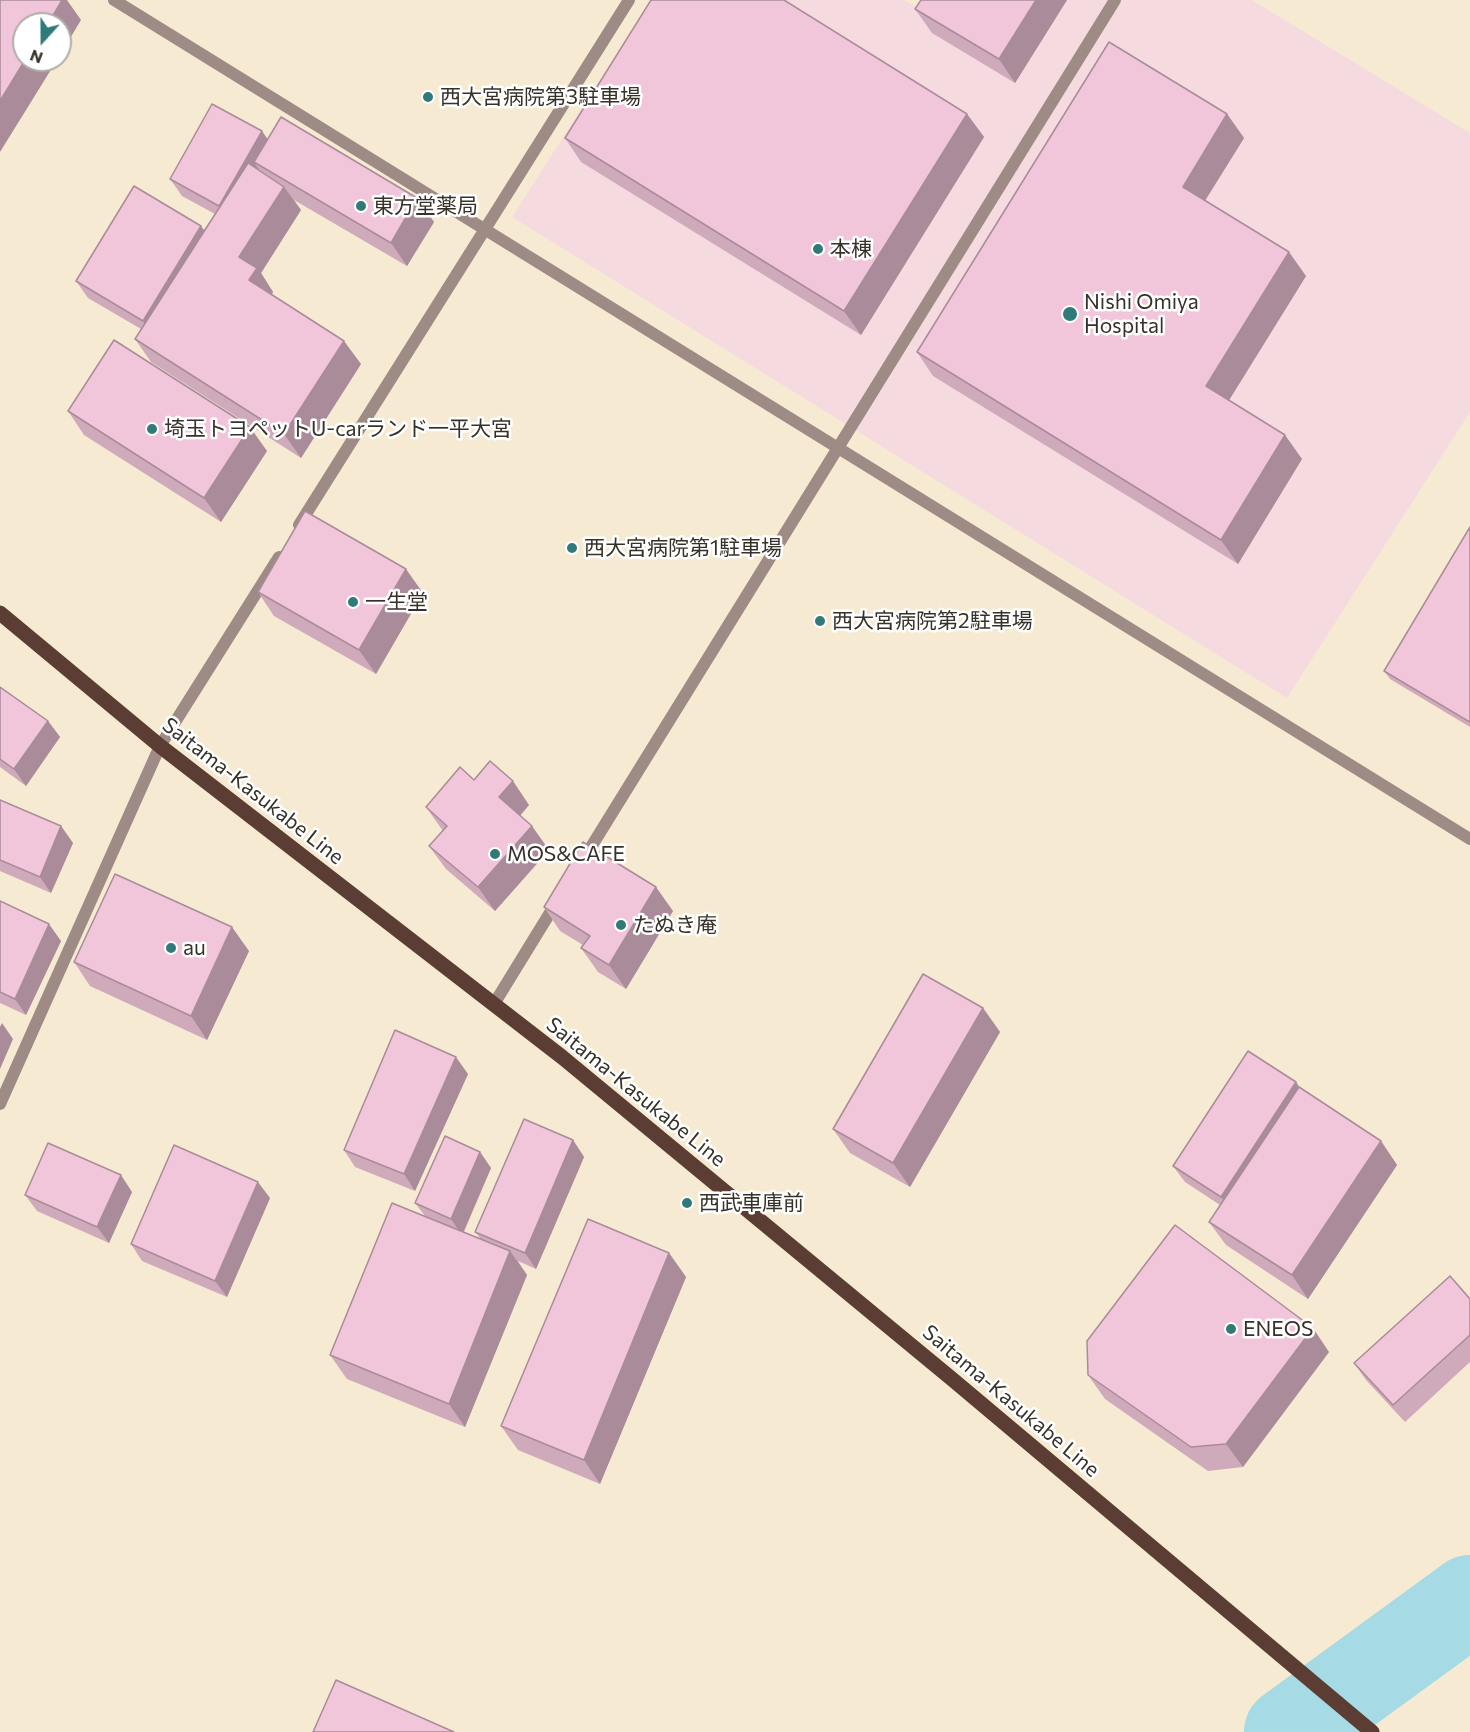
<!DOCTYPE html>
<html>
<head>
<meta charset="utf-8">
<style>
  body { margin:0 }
  #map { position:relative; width:1470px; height:1732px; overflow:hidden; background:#f6ebd2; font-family:Commissioner,sans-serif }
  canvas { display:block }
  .north { position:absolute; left:12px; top:12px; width:60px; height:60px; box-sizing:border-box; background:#fff; border:2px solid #afada9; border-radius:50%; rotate:201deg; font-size:16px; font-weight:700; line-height:24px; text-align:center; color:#363229 }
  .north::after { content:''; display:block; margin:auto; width:21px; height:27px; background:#307a7a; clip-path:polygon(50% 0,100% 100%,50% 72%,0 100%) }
</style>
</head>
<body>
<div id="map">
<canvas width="1470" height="1732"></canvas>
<div class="north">N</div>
</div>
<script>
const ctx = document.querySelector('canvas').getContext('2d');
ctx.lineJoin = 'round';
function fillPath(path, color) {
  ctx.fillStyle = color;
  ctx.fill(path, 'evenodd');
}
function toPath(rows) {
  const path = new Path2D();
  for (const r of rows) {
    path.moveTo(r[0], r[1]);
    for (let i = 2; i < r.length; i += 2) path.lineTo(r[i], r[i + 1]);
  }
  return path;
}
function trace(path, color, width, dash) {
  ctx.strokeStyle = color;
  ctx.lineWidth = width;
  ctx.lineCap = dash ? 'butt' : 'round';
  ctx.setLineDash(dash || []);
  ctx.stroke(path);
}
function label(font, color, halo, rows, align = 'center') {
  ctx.font = font + ' Commissioner,"Noto Sans JP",sans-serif';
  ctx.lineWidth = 5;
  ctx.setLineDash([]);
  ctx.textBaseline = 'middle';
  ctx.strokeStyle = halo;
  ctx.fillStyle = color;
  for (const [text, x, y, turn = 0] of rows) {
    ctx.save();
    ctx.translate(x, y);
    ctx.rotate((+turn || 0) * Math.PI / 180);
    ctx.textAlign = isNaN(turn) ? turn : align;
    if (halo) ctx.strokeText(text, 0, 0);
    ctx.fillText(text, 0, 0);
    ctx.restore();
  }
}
const medical = toPath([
  [651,0,904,0,924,11,931,0,1252,0,1470,133,1470,412,1287,698,512,217]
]);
const river = toPath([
  [1289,1732,1470,1600]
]);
const minor = toPath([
  [114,0,1470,839],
  [299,525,629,0],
  [583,860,1115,0],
  [494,1004,556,903],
  [0,1104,160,746,279,557]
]);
const primary = toPath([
  [0,613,160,746,562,1057,952,1379,1372,1732]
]);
const wall = toPath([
  [1067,0,1015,83,932,33,915,9],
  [967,114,984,137,861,335,581,162,565,138],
  [1227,114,1244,138,1205,201,1306,276,1229,400,1302,459,1238,564,933,376,917,352],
  [268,139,417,198,434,222,407,266,294,200,301,210,261,273,273,292,272,294,361,364,301,458,151,362,135,339,141,329,88,298,76,281,204,230,215,214,182,196,170,179],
  [68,411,267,451,221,522,84,435],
  [1470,527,1470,727,1390,679,1384,671],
  [258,592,423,593,376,674,274,616],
  [0,687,48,721,60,737,26,786,0,767],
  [474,780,529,805,520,816,549,850,495,911,446,869,429,846,443,831,426,807],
  [0,800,61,826,73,843,51,893,0,871],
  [0,901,61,941,26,1015,0,1003],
  [544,907,673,911,626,989,598,972,581,948,583,945,560,931],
  [249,951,207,1040,90,986,74,962],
  [983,1008,1000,1032,910,1187,850,1153,833,1129],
  [468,1074,415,1191,355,1167,344,1150],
  [1299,1087,1381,1141,1397,1165,1308,1299,1226,1245,1209,1222,1220,1205,1185,1182,1173,1166],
  [573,1140,584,1157,536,1269,518,1261,527,1275,465,1427,347,1379,330,1355,425,1216,415,1203,480,1152,491,1168,464,1232,480,1238,475,1232],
  [132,1192,109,1243,37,1211,25,1195],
  [270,1198,227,1297,142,1261,131,1244],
  [669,1253,686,1277,600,1484,518,1450,501,1426],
  [1470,1299,1470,1362,1405,1422,1366,1380,1354,1363],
  [1329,1352,1243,1467,1208,1471,1105,1399,1088,1375]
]);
const shadedWall = toPath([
  [62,0,67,0,81,20,60,55,60,24,48,24],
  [1036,0,1067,0,1015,83,999,59],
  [25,60,57,60,0,152,0,101],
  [967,114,984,137,861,335,844,311],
  [1227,114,1244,138,1199,210,1183,187],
  [262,131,273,147,254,162,260,171,219,206],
  [284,187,301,210,261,273,273,292,266,304,249,280,239,257],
  [417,198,434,222,407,266,391,243],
  [201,226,213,242,154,338,143,321],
  [1289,252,1306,276,1223,410,1206,386],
  [344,341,361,364,301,458,284,434],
  [250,427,267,451,221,522,204,498],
  [1285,435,1302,459,1238,564,1221,540],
  [406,569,423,593,376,674,359,650],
  [48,721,60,737,26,786,14,769],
  [513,781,529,805,515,821,499,797],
  [61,826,73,843,51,893,40,877],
  [532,826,549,850,495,911,478,887],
  [656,887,673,911,626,989,609,965],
  [49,924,61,941,26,1015,15,999],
  [232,927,249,951,207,1040,191,1016],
  [983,1008,1000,1032,910,1187,893,1163],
  [2,1023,13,1039,0,1069,0,1027],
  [456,1057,468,1074,415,1191,404,1174],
  [1296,1082,1307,1098,1233,1213,1221,1197],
  [573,1140,584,1157,536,1269,525,1253],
  [1381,1141,1397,1165,1308,1299,1292,1275],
  [480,1152,491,1168,462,1235,451,1219],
  [121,1175,132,1192,109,1243,97,1227],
  [258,1182,270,1198,227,1297,215,1281],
  [510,1251,527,1275,465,1427,449,1404],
  [669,1253,686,1277,600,1484,584,1460],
  [1313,1328,1329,1352,1243,1467,1226,1444]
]);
const building = toPath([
  [0,0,62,0,48,24,24,24,24,60,25,60,0,101,0,0],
  [651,0,784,0,967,114,844,311,565,138,651,0],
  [921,0,1036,0,999,59,915,9,921,0],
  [1109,42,1227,114,1183,187,1289,252,1206,386,1285,435,1221,540,917,352,1109,42],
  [212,104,262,131,219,206,170,179,212,104],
  [281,117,417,198,391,243,254,162,281,117],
  [248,163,284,187,239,257,257,268,249,280,344,341,284,434,135,339,248,163],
  [134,186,201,226,143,321,76,281,134,186],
  [114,340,250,427,204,498,68,411,114,340],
  [305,511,406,569,359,650,258,592,305,511],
  [1470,527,1470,722,1384,671,1470,527],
  [0,687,48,721,14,769,0,759,0,687],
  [490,761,513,781,499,797,532,826,478,887,429,846,447,826,426,807,460,767,474,780,490,761],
  [0,800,61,826,40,877,0,860,0,800],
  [583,842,656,887,609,965,581,948,590,936,544,907,583,842],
  [115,874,232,927,191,1016,74,962,115,874],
  [0,901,49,924,15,999,0,992,0,901],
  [923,974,983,1008,893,1163,833,1129,923,974],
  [395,1030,456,1057,404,1174,344,1150,395,1030],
  [1248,1051,1296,1082,1221,1197,1173,1166,1248,1051],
  [1299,1087,1381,1141,1292,1275,1209,1222,1299,1087],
  [524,1119,573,1140,525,1253,475,1232,524,1119],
  [445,1136,480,1152,451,1219,415,1203,445,1136],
  [48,1143,121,1175,97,1227,25,1195,48,1143],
  [174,1145,258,1182,215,1281,131,1244,174,1145],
  [392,1203,510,1251,449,1404,330,1355,392,1203],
  [588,1219,669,1253,584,1460,501,1426,588,1219],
  [1175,1225,1313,1328,1226,1444,1191,1447,1088,1375,1087,1341,1175,1225],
  [1450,1276,1470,1299,1470,1335,1393,1405,1354,1363,1450,1276],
  [336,1680,454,1732,313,1732,336,1680]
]);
const markers = [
  [428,97,6,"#307a7a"],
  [361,206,6,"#307a7a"],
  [818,249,6,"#307a7a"],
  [1070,314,8,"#307a7a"],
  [152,429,6,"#307a7a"],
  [572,548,6,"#307a7a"],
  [353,602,6,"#307a7a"],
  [820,621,6,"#307a7a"],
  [495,854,6,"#307a7a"],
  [621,925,6,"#307a7a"],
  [171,948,6,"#307a7a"],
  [687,1203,6,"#307a7a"],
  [1231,1329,6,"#307a7a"]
];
const poiNames = [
  ["西大宮病院第3駐車場",440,97],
  ["東方堂薬局",373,206],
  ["本棟",830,249],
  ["Nishi Omiya",1084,302],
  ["Hospital",1084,326],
  ["埼玉トヨペットU-carランド一平大宮",164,429],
  ["西大宮病院第1駐車場",584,548],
  ["一生堂",365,602],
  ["西大宮病院第2駐車場",832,621],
  ["MOS&CAFE",507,854],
  ["たぬき庵",633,925],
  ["au",183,948],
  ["西武車庫前",699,1203],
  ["ENEOS",1243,1329]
];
const streetNames = [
  ["Saitama-Kasukabe Line",253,791,38],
  ["Saitama-Kasukabe Line",636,1092,39],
  ["Saitama-Kasukabe Line",1011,1401,40]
];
fillPath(medical, '#f5dae0');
trace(river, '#a6dae5', 90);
trace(minor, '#9e8b85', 12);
trace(primary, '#5c3d33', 15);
fillPath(wall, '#cfaabb');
fillPath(shadedWall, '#a98b99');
fillPath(building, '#f1c6da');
trace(building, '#a98b99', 1.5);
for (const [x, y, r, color] of markers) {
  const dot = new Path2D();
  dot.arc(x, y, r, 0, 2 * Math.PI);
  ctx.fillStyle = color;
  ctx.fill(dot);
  trace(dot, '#fff', 2);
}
label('21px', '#363229', '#fff', poiNames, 'left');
label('21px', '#363229', '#fff', streetNames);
</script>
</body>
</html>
